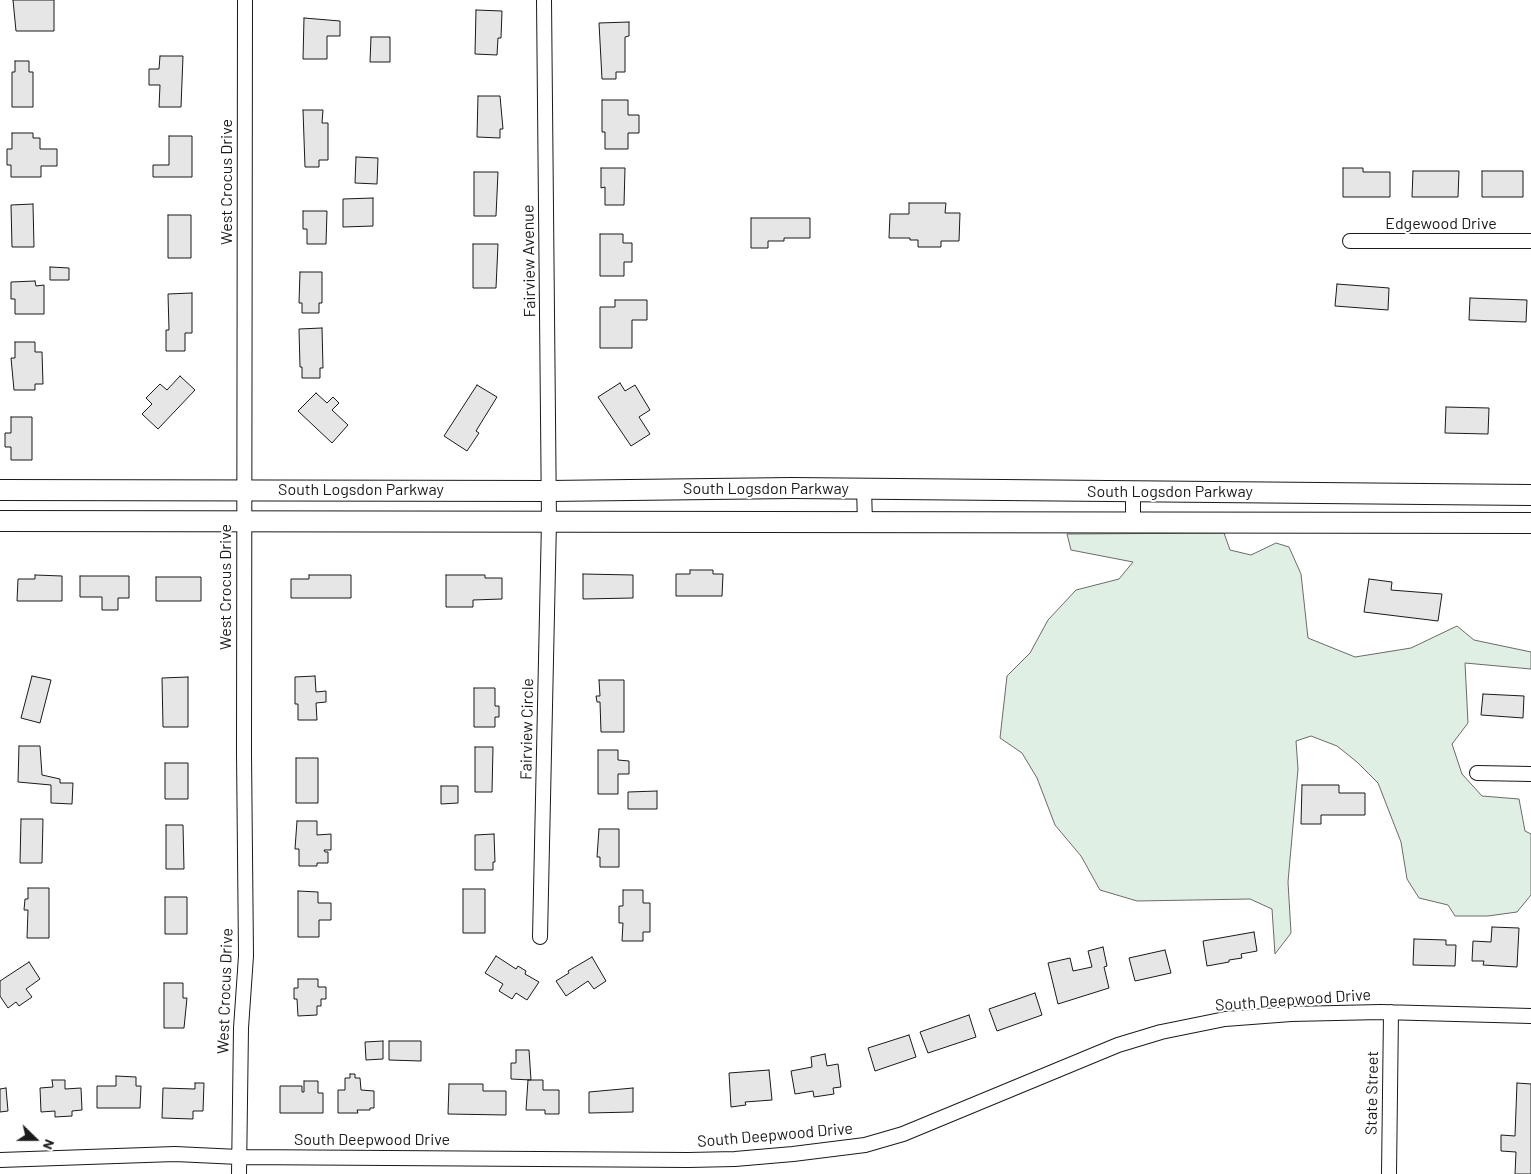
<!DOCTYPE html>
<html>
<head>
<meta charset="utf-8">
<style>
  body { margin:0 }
  #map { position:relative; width:1531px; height:1174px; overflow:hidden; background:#fff; font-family:Barlow,sans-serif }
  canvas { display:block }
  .north { position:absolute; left:10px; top:1114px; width:50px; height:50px; -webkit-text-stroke:4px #fff; paint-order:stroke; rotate:112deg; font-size:14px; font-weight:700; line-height:20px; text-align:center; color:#1a1a1a }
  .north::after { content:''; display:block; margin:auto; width:18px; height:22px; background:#1a1a1a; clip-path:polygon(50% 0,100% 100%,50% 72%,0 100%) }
</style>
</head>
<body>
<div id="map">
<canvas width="1531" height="1174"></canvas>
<div class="north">N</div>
</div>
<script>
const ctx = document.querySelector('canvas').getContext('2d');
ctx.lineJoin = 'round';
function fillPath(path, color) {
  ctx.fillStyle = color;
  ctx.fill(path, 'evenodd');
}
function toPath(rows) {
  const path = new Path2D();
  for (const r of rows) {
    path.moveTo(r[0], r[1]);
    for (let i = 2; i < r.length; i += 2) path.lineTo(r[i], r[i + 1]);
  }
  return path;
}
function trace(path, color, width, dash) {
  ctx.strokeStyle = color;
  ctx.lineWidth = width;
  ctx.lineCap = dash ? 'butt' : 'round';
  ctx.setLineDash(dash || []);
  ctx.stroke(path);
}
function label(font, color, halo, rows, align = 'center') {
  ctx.font = font + ' Barlow,sans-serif';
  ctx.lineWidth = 4;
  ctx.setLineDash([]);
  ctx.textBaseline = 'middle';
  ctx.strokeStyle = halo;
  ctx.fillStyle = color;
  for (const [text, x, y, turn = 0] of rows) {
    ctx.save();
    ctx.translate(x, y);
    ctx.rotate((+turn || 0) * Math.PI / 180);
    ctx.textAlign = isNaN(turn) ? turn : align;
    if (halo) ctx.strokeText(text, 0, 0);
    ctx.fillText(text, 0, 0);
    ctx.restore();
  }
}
const green = toPath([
  [1224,533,1230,550,1251,555,1276,543,1289,547,1301,574,1308,638,1355,657,1411,648,1457,626,1474,640,1531,652,1531,669,1465,663,1468,723,1452,744,1462,774,1482,796,1519,799,1525,831,1531,834,1531,895,1517,912,1488,916,1455,916,1448,905,1419,898,1407,879,1401,842,1378,783,1357,762,1337,746,1311,736,1296,741,1298,769,1288,882,1291,933,1275,954,1272,909,1250,899,1137,901,1100,890,1081,856,1055,825,1037,778,1022,753,1000,738,1007,676,1030,653,1048,620,1076,590,1119,579,1133,562,1071,550,1067,534,1224,533]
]);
const building = toPath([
  [13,0,54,0,54,31,16,31,13,0],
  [476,10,502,11,501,38,498,38,497,55,475,54,476,10],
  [304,18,340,21,340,36,327,36,327,59,303,59,304,18],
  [629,22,629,36,625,37,625,72,616,72,616,79,602,79,599,23,629,22],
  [371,37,390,37,390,62,370,62,371,37],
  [160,56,183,56,181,107,159,107,160,85,149,85,149,69,159,69,160,56],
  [15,61,29,61,29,72,33,72,33,107,12,107,12,72,15,72,15,61],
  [478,96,500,96,503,129,500,129,500,138,477,137,478,96],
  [602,100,628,100,628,115,639,115,639,133,628,133,628,149,605,149,605,132,602,132,602,100],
  [303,110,323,110,322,123,328,123,328,160,319,160,319,167,305,167,303,110],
  [12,133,33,133,33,138,40,138,40,149,57,149,57,166,41,166,41,177,11,177,11,165,7,165,7,149,12,149,12,133],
  [169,136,192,136,192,177,153,177,153,165,169,165,169,136],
  [356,157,378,158,377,184,355,183,356,157],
  [601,168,625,168,624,205,605,205,605,187,601,188,601,168],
  [1343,168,1363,168,1363,172,1390,172,1390,197,1343,197,1343,168],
  [1413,171,1459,171,1458,197,1412,197,1413,171],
  [1482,171,1523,171,1523,197,1482,197,1482,171],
  [474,172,498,172,496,216,474,216,474,172],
  [373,198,373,226,343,227,343,199,373,198],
  [909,203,946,203,945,213,960,213,959,241,941,241,941,247,918,247,918,240,910,240,910,238,889,238,890,214,909,214,909,203],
  [33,204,34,247,12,247,11,205,33,204],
  [303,211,327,211,326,244,307,244,307,229,303,229,303,211],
  [168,215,191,215,191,258,168,258,168,215],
  [751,218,810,218,810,238,784,238,784,241,768,241,768,248,751,248,751,218],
  [600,234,623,234,623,243,632,243,632,262,624,262,624,276,600,276,600,234],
  [473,244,498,244,496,288,473,288,473,244],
  [50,267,69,268,69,280,50,280,50,267],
  [300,272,322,272,322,303,319,303,319,313,302,313,302,303,299,303,300,272],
  [35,281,36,286,44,285,44,314,15,314,15,299,11,299,11,282,35,281],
  [1337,284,1389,288,1388,310,1335,306,1337,284],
  [192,293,192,333,185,333,185,351,166,351,166,330,169,330,168,294,192,293],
  [1470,298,1527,300,1526,322,1469,320,1470,298],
  [615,300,647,300,647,320,632,320,632,348,600,348,600,307,615,307,615,300],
  [322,328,323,368,320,368,320,378,302,378,302,367,300,367,299,329,322,328],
  [15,342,35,342,35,352,42,352,43,384,35,384,35,390,14,390,11,358,15,358,15,342],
  [180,376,195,390,158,429,142,414,152,404,146,398,160,384,167,390,180,376],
  [620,383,625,391,635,385,650,410,639,417,650,434,631,446,598,397,620,383],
  [477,385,497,397,476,431,479,433,467,451,444,436,477,385],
  [316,393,327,403,333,397,339,403,332,410,348,425,332,443,298,411,316,393],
  [1446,407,1489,408,1488,434,1445,433,1446,407],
  [11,417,32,417,32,460,11,460,11,447,5,447,5,433,11,433,11,417],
  [690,570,713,570,713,574,723,574,722,596,676,596,676,574,690,574,690,570],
  [583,574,633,575,633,598,583,599,583,574],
  [35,575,62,576,62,601,17,601,18,579,35,579,35,575],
  [309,575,351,575,351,598,291,598,291,579,309,579,309,575],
  [446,575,485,575,485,578,502,578,502,599,473,600,473,607,446,607,446,575],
  [80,576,129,576,129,598,118,598,118,610,102,610,102,597,80,597,80,576],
  [156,577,201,577,201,601,156,601,156,577],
  [1369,579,1392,582,1391,590,1442,594,1438,621,1364,612,1369,579],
  [32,676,51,680,40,723,21,718,32,676],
  [315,676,316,692,326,691,326,702,316,703,317,720,298,720,298,704,295,704,295,677,315,676],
  [188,677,188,727,163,727,162,678,188,677],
  [599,680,624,680,624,732,601,732,600,702,597,702,596,696,600,696,599,680],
  [474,688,495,688,495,706,499,706,499,717,495,717,495,727,474,727,474,688],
  [1483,694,1524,696,1523,718,1481,715,1483,694],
  [19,746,40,746,42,775,60,779,60,783,73,783,72,804,51,803,51,785,18,782,19,746],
  [475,747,493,747,492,792,475,792,475,747],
  [598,750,618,750,618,760,629,761,629,774,618,774,618,794,598,794,598,750],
  [296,758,318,758,318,803,296,803,296,758],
  [165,763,188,763,188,799,165,799,165,763],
  [1302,785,1339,785,1339,793,1365,793,1365,815,1321,815,1321,824,1301,824,1302,785],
  [441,786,458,786,458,803,441,804,441,786],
  [657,791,657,809,628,809,628,792,657,791],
  [21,819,43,819,42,863,20,863,21,819],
  [297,821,317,821,317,835,331,834,331,850,324,850,325,852,328,852,328,863,317,863,317,866,299,866,299,849,295,849,297,821],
  [166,825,183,825,184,869,166,869,166,825],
  [599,829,619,829,619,867,600,867,600,857,597,857,599,829],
  [494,834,495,862,493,862,493,870,475,870,475,835,494,834],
  [28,888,49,888,49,938,27,938,28,910,24,910,25,899,28,899,28,888],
  [463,889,485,889,485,933,463,933,463,889],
  [623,890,643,890,643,903,650,903,650,932,643,932,643,941,622,941,623,923,619,923,619,906,623,906,623,890],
  [298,891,318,892,318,903,331,903,331,920,319,920,319,937,298,937,298,891],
  [165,897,187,897,187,934,165,934,165,897],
  [1492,927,1519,928,1517,967,1483,965,1484,961,1472,961,1473,941,1491,942,1492,927],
  [1254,932,1257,951,1241,954,1242,958,1229,960,1229,962,1207,966,1203,941,1254,932],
  [1414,939,1446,940,1446,945,1456,945,1455,966,1413,965,1414,939],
  [1103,947,1107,966,1104,967,1109,988,1058,1004,1048,963,1070,958,1073,971,1092,967,1088,951,1103,947],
  [1165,950,1171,973,1135,981,1129,958,1165,950],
  [496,956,516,969,518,966,526,971,525,974,539,982,527,1000,516,993,512,999,499,991,503,984,485,973,496,956],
  [592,957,606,981,594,989,588,981,566,996,556,981,569,973,568,971,592,957],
  [29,962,40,979,26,989,32,997,19,1006,16,1002,8,1008,0,996,0,981,29,962],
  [298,979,318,979,318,987,326,987,326,999,321,999,321,1006,317,1006,317,1015,298,1016,297,999,294,999,294,988,298,988,298,979],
  [164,983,183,983,183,998,187,998,184,1028,164,1028,164,983],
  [1035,993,1042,1015,997,1031,989,1009,1035,993],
  [969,1015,976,1037,928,1053,920,1032,969,1015],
  [909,1035,916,1057,875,1071,868,1048,909,1035],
  [383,1041,383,1059,366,1060,365,1042,383,1041],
  [389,1041,421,1041,421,1061,389,1060,389,1041],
  [516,1050,529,1050,531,1080,511,1079,511,1063,516,1063,516,1050],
  [825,1054,827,1066,838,1064,841,1087,833,1088,834,1094,814,1097,813,1091,795,1094,791,1071,812,1067,811,1057,825,1054],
  [769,1070,772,1100,745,1102,746,1105,731,1107,729,1073,769,1070],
  [350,1074,355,1074,355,1078,360,1078,361,1090,374,1091,374,1108,370,1108,370,1110,357,1110,358,1113,338,1113,338,1090,345,1090,345,1078,350,1078,350,1074],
  [116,1076,136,1077,136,1086,141,1086,140,1108,97,1108,97,1086,116,1086,116,1076],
  [52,1080,65,1080,65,1089,81,1088,82,1110,72,1111,72,1116,55,1117,55,1111,41,1112,40,1088,53,1087,52,1080],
  [528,1080,543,1080,543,1090,559,1090,559,1114,545,1114,545,1110,526,1110,528,1080],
  [304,1081,318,1081,318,1093,323,1093,323,1113,280,1113,280,1086,302,1086,302,1092,304,1092,304,1081],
  [195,1083,204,1083,203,1111,193,1111,193,1119,162,1118,163,1088,195,1089,195,1083],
  [1517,1083,1531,1084,1531,1174,1515,1174,1516,1152,1501,1151,1501,1135,1515,1136,1517,1083],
  [449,1084,483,1084,483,1091,506,1091,506,1115,448,1114,449,1084],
  [6,1088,8,1111,0,1112,0,1089,6,1088],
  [633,1088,633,1112,589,1113,589,1092,633,1088]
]);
const minor = toPath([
  [1350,241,1531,241],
  [864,488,865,523],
  [1133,522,1133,492],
  [1477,773,1531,774],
  [540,937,549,521,544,0],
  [0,1160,175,1154,239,1157,688,1160,735,1159,793,1154,865,1145,903,1134,1118,1045,1161,1032,1225,1019,1291,1014,1381,1012,1531,1016],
  [239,1174,241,1028,246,956,244,753,245,0],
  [1389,1174,1391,1012]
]);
const secondary = toPath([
  [0,490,549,491,792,488,1531,495],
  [0,521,1531,523]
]);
const streetNames = [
  ["West Crocus Drive",227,182,-90],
  ["Edgewood Drive",1441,224],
  ["Fairview Avenue",529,261,-91],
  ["South Logsdon Parkway",766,489],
  ["South Logsdon Parkway",361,490],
  ["South Logsdon Parkway",1170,492],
  ["West Crocus Drive",226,587,-90],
  ["Fairview Circle",527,729,-89],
  ["West Crocus Drive",225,991,-88],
  ["South Deepwood Drive",1293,1000,-4],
  ["State Street",1372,1093,-89],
  ["South Deepwood Drive",775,1135,-5],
  ["South Deepwood Drive",372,1140]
];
fillPath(green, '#e0efe3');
trace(green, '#6a6a6a', 1);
fillPath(building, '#e6e6e6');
trace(building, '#1a1a1a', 1);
trace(minor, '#1a1a1a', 16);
trace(secondary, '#1a1a1a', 22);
trace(minor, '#fff', 14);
trace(secondary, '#fff', 20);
label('16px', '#1a1a1a', '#fff', streetNames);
</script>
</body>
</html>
